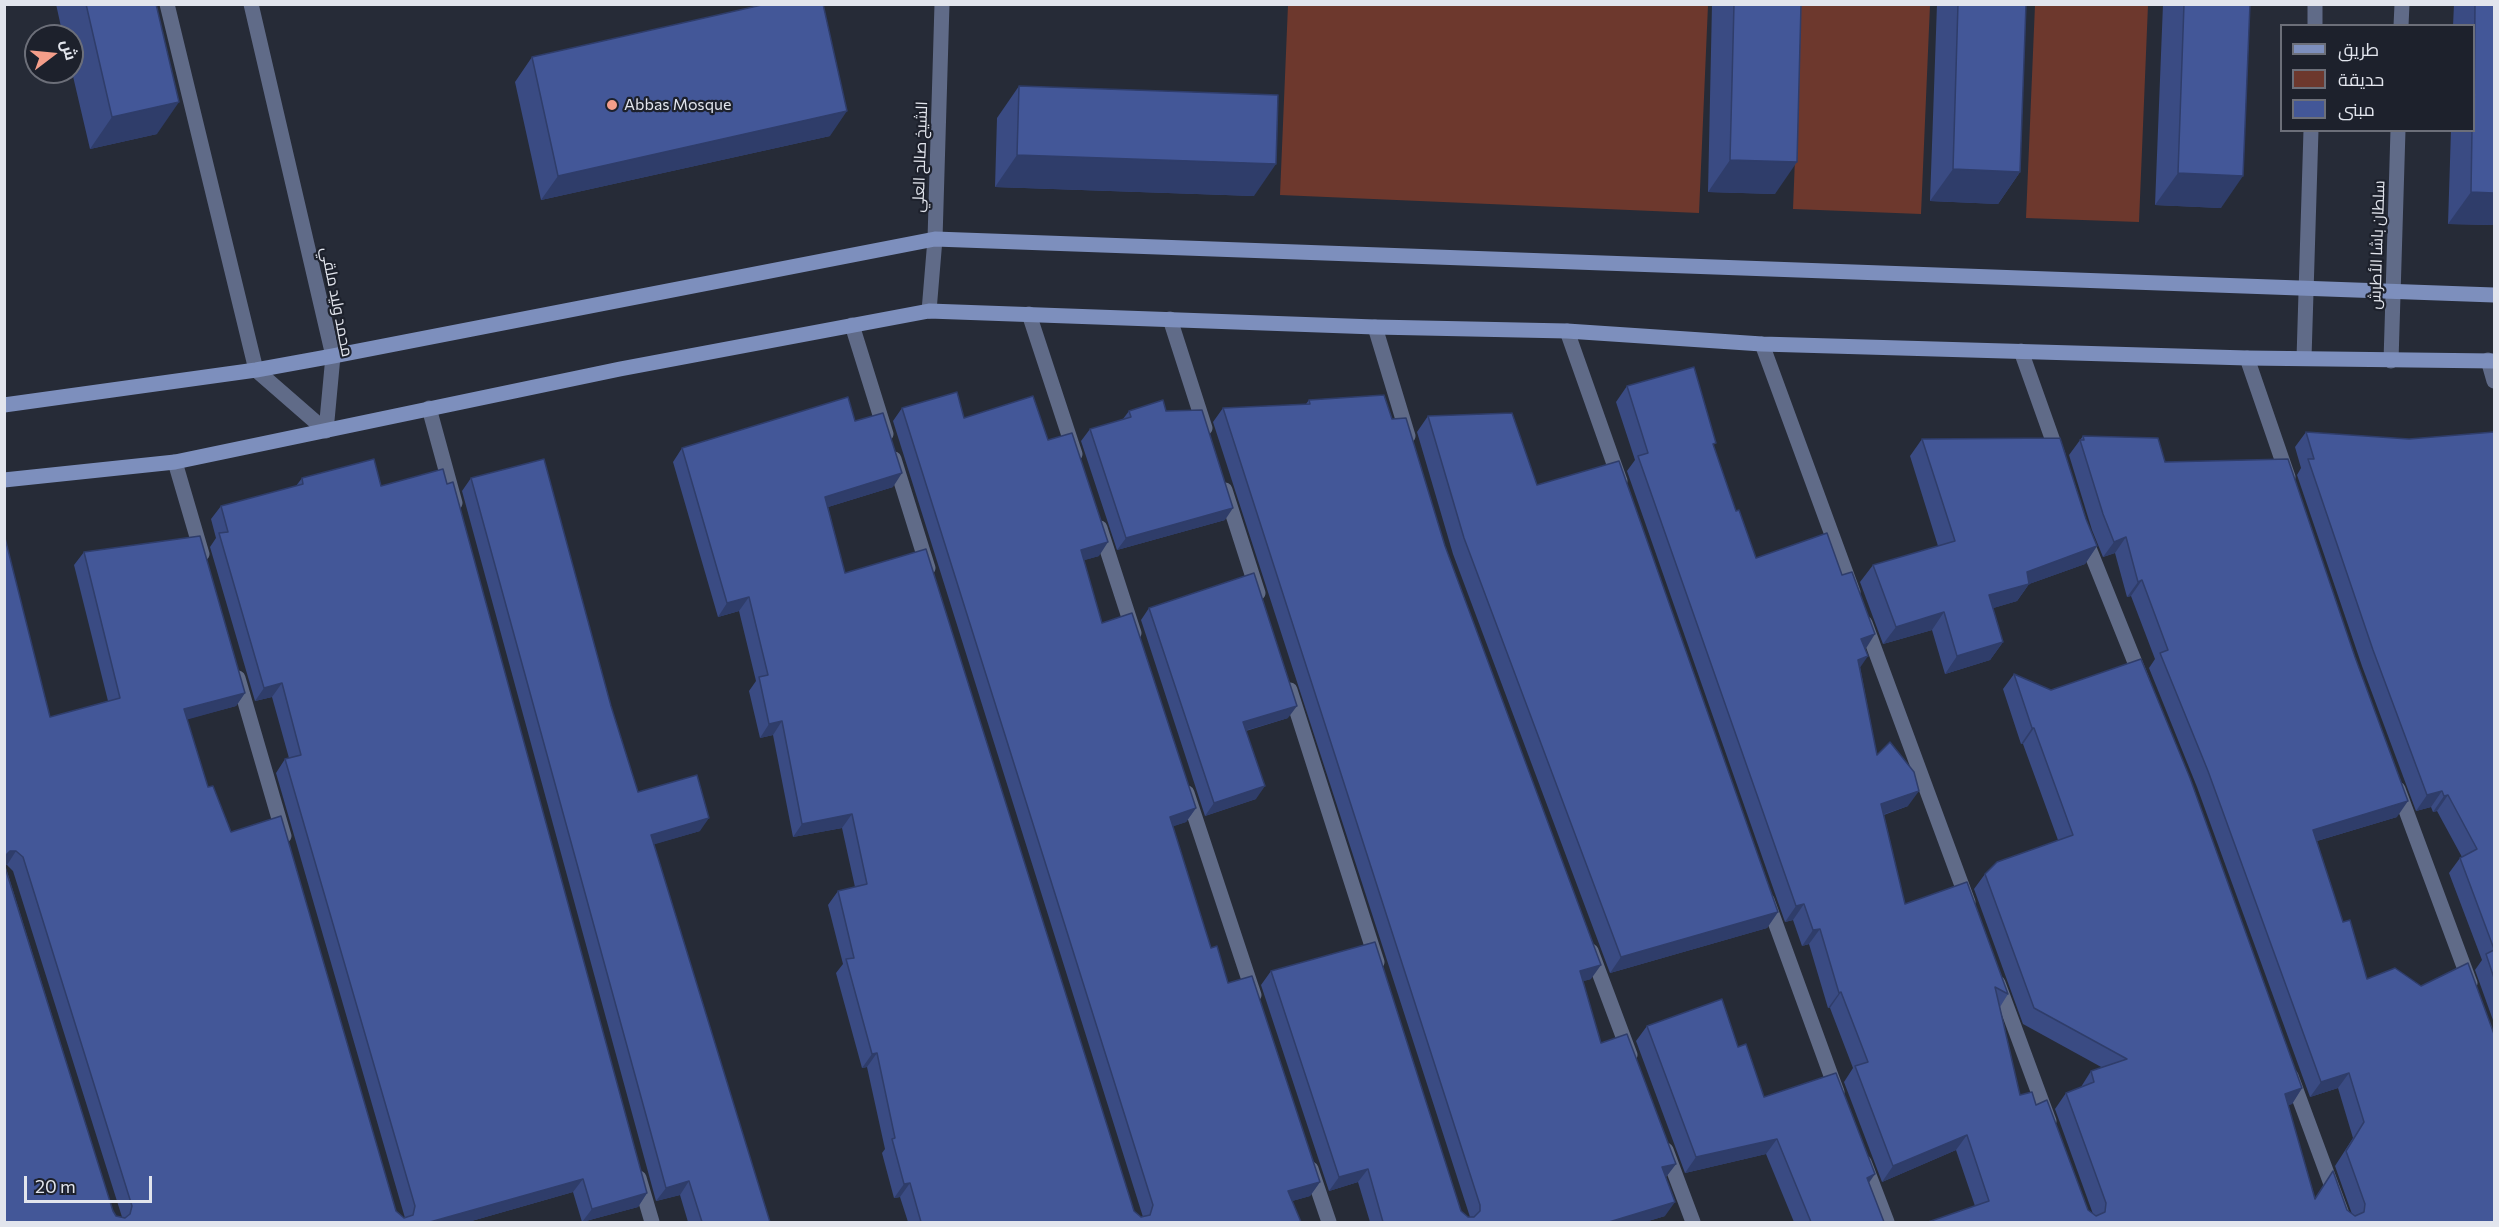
<!DOCTYPE html>
<html>
<head>
<meta charset="utf-8">
<style>
  body { margin:0 }
  #map { position:relative; width:2499px; height:1227px; overflow:hidden; background:#262b37; font-family:Commissioner,Cairo,sans-serif }
  canvas { display:block }
  .frame { position:absolute; inset:0; border:6px solid #e2e5ed; pointer-events:none }
  .legend { position:absolute; left:2280px; top:24px; width:195px; height:108px; box-sizing:border-box; background:#1d212c; border:2px solid #6c6f79; margin:0; padding:8px 10px; list-style:none; font-size:18px; color:#e2e5ed }
  .legend li { display:flex; align-items:center; gap:12px; height:30px }
  .legend b { width:30px; border:2px solid #6c6f79 }
  .north { position:absolute; left:24px; top:24px; width:60px; height:60px; box-sizing:border-box; background:#1d212c; border:2px solid #6c6f79; border-radius:50%; rotate:74deg; font-size:16px; font-weight:700; line-height:24px; text-align:center; color:#e2e5ed }
  .north::after { content:''; display:block; margin:auto; width:21px; height:27px; background:#f49e8a; clip-path:polygon(50% 0,100% 100%,50% 72%,0 100%) }
  .scale { position:absolute; left:24px; top:1176px; width:128px; height:27px; box-sizing:border-box; border:3px solid #e2e5ed; border-top:0; padding-left:8px; font-size:18px; line-height:21px; white-space:nowrap; color:#e2e5ed; -webkit-text-stroke:4px #1d212c; paint-order:stroke }
</style>
</head>
<body>
<div id="map">
<canvas width="2499" height="1227"></canvas>
<div class="frame"></div>
<ul class="legend">
<li><b style="height:8px;background:#7d8fbd"></b>طريق</li>
<li><b style="height:16px;background:#6d382d"></b>حديقة</li>
<li><b style="height:16px;background:#435798"></b>مبنى</li>
</ul>
<div class="north">ش</div>
<div class="scale">20 m</div>
</div>
<script>
const ctx = document.querySelector('canvas').getContext('2d');
ctx.lineJoin = 'round';
function fillPath(path, color) {
  ctx.fillStyle = color;
  ctx.fill(path, 'evenodd');
}
function toPath(rows) {
  const path = new Path2D();
  for (const r of rows) {
    path.moveTo(r[0], r[1]);
    for (let i = 2; i < r.length; i += 2) path.lineTo(r[i], r[i + 1]);
  }
  return path;
}
function trace(path, color, width, dash) {
  ctx.strokeStyle = color;
  ctx.lineWidth = width;
  ctx.lineCap = dash ? 'butt' : 'round';
  ctx.setLineDash(dash || []);
  ctx.stroke(path);
}
function label(font, color, halo, rows, align = 'center') {
  ctx.font = font + ' Commissioner,Cairo,sans-serif';
  ctx.lineWidth = 4.5;
  ctx.setLineDash([]);
  ctx.textBaseline = 'middle';
  ctx.strokeStyle = halo;
  ctx.fillStyle = color;
  for (const [text, x, y, turn = 0] of rows) {
    ctx.save();
    ctx.translate(x, y);
    ctx.rotate((+turn || 0) * Math.PI / 180);
    ctx.textAlign = isNaN(turn) ? turn : align;
    if (halo) ctx.strokeText(text, 0, 0);
    ctx.fillText(text, 0, 0);
    ctx.restore();
  }
}
const green = toPath([
  [1288,5,1708,5,1699,213,1280,195],
  [1801,5,1930,5,1921,214,1793,209],
  [2035,5,2148,5,2139,222,2026,218]
]);
const minor = toPath([
  [2315,26,2315,4],
  [2401,26,2402,4],
  [929,311,935,239,942,4],
  [1029,314,1075,454],
  [1170,319,1205,428],
  [852,325,886,434],
  [1375,327,1408,436],
  [1567,331,1620,481],
  [1762,344,1853,592],
  [2021,351,2058,455],
  [2247,358,2288,477],
  [2304,358,2311,130],
  [2488,360,2494,381],
  [2391,361,2398,130],
  [429,408,455,503],
  [894,459,928,568],
  [175,462,202,554],
  [1225,490,1258,593],
  [1100,528,1134,633],
  [2085,538,2142,680],
  [1865,623,1968,902],
  [238,678,284,836],
  [1290,690,1377,962],
  [2398,789,2470,983],
  [1187,793,1254,995],
  [1767,900,1837,1092],
  [1591,951,1630,1055],
  [1998,983,2049,1121],
  [2291,1076,2345,1222],
  [1666,1150,1693,1222],
  [1864,1162,1887,1222],
  [1311,1169,1329,1222],
  [639,1178,652,1222]
]);
const tertiary = toPath([
  [167,4,256,370,326,431],
  [251,4,333,356,326,431]
]);
const secondary = toPath([
  [4,405,256,370,333,356,935,239,2494,295],
  [4,480,175,462,620,369,929,311,1375,327,1567,331,1762,344,2247,358,2494,361]
]);
const wall = toPath([
  [56,4,156,4,157,134,90,149,72,72,72,36,63,36],
  [1712,4,1801,4,1775,194,1708,192],
  [1937,4,2026,4,2020,172,1998,204,1930,201],
  [2163,4,2250,4,2221,208,2155,205],
  [2454,4,2494,4,2494,225,2448,224,2451,130,2474,130,2474,26,2453,26],
  [532,57,830,136,541,200,515,82],
  [1019,86,1254,196,995,187,997,118],
  [1627,386,1713,446,1736,511,1756,558,1865,649,1860,667,1877,755,1908,806,1884,815,1905,904,2008,994,2000,1007,2020,1095,2036,1105,2088,1210,2093,1214,2055,1109,2066,1093,2081,1087,2091,1071,2103,1068,2023,1024,1974,889,1985,874,2058,840,2023,744,2021,744,2003,689,2014,674,2302,1088,2292,1104,2288,1105,2315,1198,2333,1171,2347,1210,2352,1214,2335,1166,2353,1138,2338,1088,2310,1097,2197,787,2149,668,2155,659,2131,596,2127,597,2115,553,2103,557,2092,530,2069,455,2083,436,2165,462,2397,817,2317,841,2343,922,2367,979,2494,1222,1928,1222,1975,1206,1956,1150,1882,1182,1844,1082,1853,1068,1830,1008,1828,1008,1809,944,1802,946,1793,920,1785,922,1627,471,1635,460,1616,402],
  [1309,400,1392,419,1445,546,1591,979,1583,981,1601,1043,1676,1164,1666,1177,1665,1216,1645,1222,1370,1222,1358,1182,1329,1191,1261,985,1271,971,1461,1211,1468,1217,1470,1217,1213,422,1223,408,1306,404],
  [902,408,964,418,1048,440,1099,556,1084,560,1102,623,1196,808,1186,822,1173,826,1211,948,1228,983,1320,1182,1310,1196,1292,1201,1301,1222,908,1222,900,1197,894,1198,882,1153,885,1149,867,1067,862,1068,836,973,843,964,828,905,838,891,855,887,842,828,793,837,773,735,760,738,749,691,756,681,739,611,718,617,673,462,682,448,855,421,893,487,828,507,845,573,1134,1211,1141,1217,1143,1217,893,421],
  [1129,411,1166,411,1225,520,1117,550,1081,441,1090,429,1123,419],
  [1428,416,1537,485,1778,912,1767,928,1610,973,1453,554,1417,432],
  [2306,432,2409,439,2494,432,2494,1023,2475,970,2482,960,2449,873,2460,858,2462,857,2437,811,2433,812,2431,807,2416,811,2362,666,2297,475,2301,468,2295,447],
  [1922,439,2086,519,2097,546,2085,564,2029,584,2017,601,1993,608,2003,642,1990,660,1945,674,1932,630,1883,644,1860,582,1873,565,1938,546,1910,456],
  [302,478,381,486,647,1193,638,1207,582,1222,573,1192,468,1222,4,1222,4,534,50,717,108,701,74,565,84,552,245,693,236,706,187,719,208,787,231,832,396,1211,404,1218,405,1218,276,773,285,759,289,758,272,697,255,701,210,547,216,538,211,519,221,506,296,486],
  [5,865,7,865,13,871,122,1217,116,1216,113,1211],
  [471,478,638,792,700,831,654,844,770,1222,688,1222,680,1195,656,1201,462,491],
  [1149,608,1288,718,1246,731,1256,799,1205,816,1141,620],
  [1647,1026,1738,1047,1764,1097,1869,1183,1884,1222,1794,1222,1766,1154,1685,1173,1636,1041]
]);
const shadedWall = toPath([
  [179,102,157,134,90,149,112,117],
  [847,111,830,136,541,200,558,176],
  [1017,155,1276,164,1254,196,995,187],
  [1730,160,1797,162,1775,194,1708,192],
  [1953,169,2020,172,1998,204,1930,201],
  [2178,173,2243,176,2221,208,2155,205],
  [2471,192,2494,193,2494,225,2448,224],
  [902,473,893,487,815,511,825,497],
  [1233,508,1225,520,1117,550,1126,538],
  [2126,537,2115,553,2103,557,2114,542],
  [1108,542,1099,556,1071,564,1081,550],
  [2097,546,2085,564,2029,584,2017,601,1977,613,1989,595,2027,572],
  [2142,580,2131,596,2127,597,2138,582],
  [749,597,739,611,718,617,727,603],
  [1944,612,1932,630,1883,644,1896,627],
  [1875,634,1865,650,1861,639],
  [2003,642,1990,660,1945,674,1957,656],
  [1868,656,1857,672,1858,660],
  [282,683,272,697,255,701,264,688],
  [245,693,236,706,175,723,184,709],
  [1297,706,1288,718,1234,734,1243,722],
  [782,721,773,735,760,738,769,724],
  [2032,728,2034,728,2023,744,2021,744],
  [1265,786,1256,799,1205,816,1214,803],
  [1919,791,1908,806,1870,819,1881,804],
  [2442,791,2431,807,2416,811,2427,795],
  [2448,795,2437,811,2433,812,2444,796],
  [2408,801,2397,817,2303,845,2313,830],
  [1196,808,1186,822,1160,831,1170,817],
  [852,814,842,828,793,837,802,824],
  [709,818,700,831,642,848,651,835],
  [10,851,16,851,7,865,4,865,4,857],
  [1804,904,1793,920,1785,922,1796,906],
  [1778,912,1767,928,1610,973,1621,957],
  [1820,929,1809,944,1802,946,1813,930],
  [1601,965,1591,979,1571,985,1580,971],
  [1841,992,1830,1008,1828,1008,1839,993],
  [877,1053,867,1067,862,1068,872,1054],
  [2349,1073,2338,1088,2310,1097,2321,1082],
  [2302,1088,2292,1104,2274,1109,2285,1094],
  [1967,1135,1956,1150,1882,1182,1893,1166],
  [1777,1139,1766,1154,1685,1173,1696,1157],
  [1676,1164,1666,1177,1662,1167],
  [1368,1169,1358,1182,1329,1191,1339,1177],
  [1875,1174,1864,1190,1867,1178],
  [583,1179,573,1192,468,1222,430,1222],
  [689,1181,680,1195,656,1201,666,1188],
  [1320,1182,1310,1196,1278,1205,1288,1191],
  [910,1183,900,1197,894,1198,904,1184],
  [647,1193,638,1207,582,1222,592,1209],
  [1675,1202,1665,1216,1645,1222,1609,1222]
]);
const building = toPath([
  [86,4,156,4,179,102,112,117,86,4],
  [766,4,823,4,847,111,558,176,532,57,766,4],
  [1734,4,1801,4,1797,162,1730,160,1734,4],
  [1958,4,2026,4,2020,172,1953,169,1958,4],
  [2184,4,2250,4,2243,176,2178,173,2184,4],
  [2475,4,2494,4,2494,193,2471,192,2472,130,2474,130,2475,4],
  [1019,86,1278,95,1276,164,1017,155,1019,86],
  [1694,367,1716,443,1713,444,1736,511,1739,510,1756,558,1827,533,1842,575,1852,572,1875,634,1861,639,1868,656,1858,660,1877,755,1890,742,1914,772,1919,791,1881,804,1905,904,1967,882,2008,994,1995,987,2020,1095,2032,1092,2036,1105,2047,1100,2088,1210,2096,1216,2105,1212,2106,1203,2066,1093,2094,1082,2091,1071,2127,1059,2034,1008,1985,874,1997,862,2073,835,2034,728,2032,728,2014,674,2051,690,2141,659,2190,778,2302,1088,2285,1094,2315,1199,2333,1171,2347,1210,2355,1216,2364,1212,2365,1204,2346,1151,2364,1122,2349,1073,2321,1082,2208,771,2160,653,2168,650,2142,580,2138,582,2126,537,2114,542,2103,514,2080,440,2084,440,2083,436,2158,438,2165,462,2288,459,2355,657,2408,801,2313,830,2343,922,2350,920,2367,979,2395,968,2421,986,2468,963,2494,1034,2494,1222,1928,1222,1989,1201,1967,1135,1893,1166,1855,1066,1868,1062,1841,992,1839,993,1820,929,1813,930,1804,904,1796,906,1638,456,1648,453,1627,386,1694,367],
  [957,392,964,418,1033,396,1048,440,1072,433,1108,542,1081,550,1102,623,1132,613,1196,808,1170,817,1211,948,1217,946,1228,983,1252,976,1320,1182,1288,1191,1301,1222,921,1222,910,1183,904,1184,892,1139,895,1138,877,1053,872,1054,846,959,854,958,838,891,867,884,852,814,802,824,782,721,769,724,759,677,768,675,749,597,727,603,682,448,848,397,855,421,883,413,902,473,825,497,845,573,926,549,1134,1211,1141,1217,1150,1215,1153,1205,902,408,957,392],
  [1384,395,1392,419,1406,418,1445,546,1601,965,1580,971,1601,1043,1627,1034,1676,1164,1662,1167,1675,1202,1609,1222,1383,1222,1368,1169,1339,1177,1271,971,1375,942,1461,1211,1468,1217,1474,1217,1480,1211,1480,1205,1223,408,1310,404,1309,400,1384,395],
  [1163,400,1166,411,1202,410,1233,508,1126,538,1090,429,1131,417,1129,411,1163,400],
  [1512,413,1537,485,1619,461,1778,912,1621,957,1464,538,1428,416,1512,413],
  [2306,432,2409,439,2494,432,2494,949,2460,858,2477,849,2448,795,2444,796,2442,791,2427,795,2373,650,2308,459,2314,459,2306,432],
  [2060,438,2086,519,2097,546,2027,572,2029,584,1989,595,2003,642,1957,656,1944,612,1896,627,1873,565,1955,541,1922,439,2060,438],
  [374,459,381,486,443,469,447,484,453,482,647,1193,592,1209,583,1179,430,1222,4,1222,4,864,113,1211,116,1216,125,1218,130,1214,132,1206,23,857,16,851,10,851,4,857,4,534,50,717,120,698,84,552,200,536,245,693,184,709,208,787,213,786,231,832,281,816,396,1211,404,1218,413,1215,415,1206,285,759,301,755,282,683,264,688,219,533,228,532,221,506,303,484,302,478,374,459],
  [544,459,611,706,638,792,697,775,709,818,651,835,770,1222,702,1222,689,1181,666,1188,471,478,544,459],
  [1254,573,1297,706,1243,722,1265,786,1214,803,1149,608,1254,573],
  [2494,950,2494,978,2486,954,2494,950],
  [1722,999,1738,1047,1746,1044,1764,1097,1836,1073,1875,1174,1867,1178,1884,1222,1811,1222,1777,1139,1696,1157,1647,1026,1722,999]
]);
const markers = [
  [612,105,6,"#f49e8a"]
];
const poiNames = [
  ["Abbas Mosque",624,105]
];
const streetNames = [
  ["الشيخ صالح العلي",920,157,-88],
  ["سلطان باشا الأطرش",2377,245,-88],
  ["محمد وليد ملقي",337,302,79]
];
fillPath(green, '#6d382d');
trace(minor, '#606b88', 15);
trace(tertiary, '#606b88', 15);
trace(secondary, '#7d8fbd', 15);
fillPath(wall, '#3a4b83');
fillPath(shadedWall, '#2f3d6a');
fillPath(building, '#435798');
trace(building, '#2f3d6a', 1.5);
for (const [x, y, r, color] of markers) {
  const dot = new Path2D();
  dot.arc(x, y, r, 0, 2 * Math.PI);
  ctx.fillStyle = color;
  ctx.fill(dot);
  trace(dot, '#1d212c', 2);
}
label('16px', '#e2e5ed', '#1d212c', poiNames, 'left');
label('16px', '#e2e5ed', '#1d212c', streetNames);
</script>
</body>
</html>
